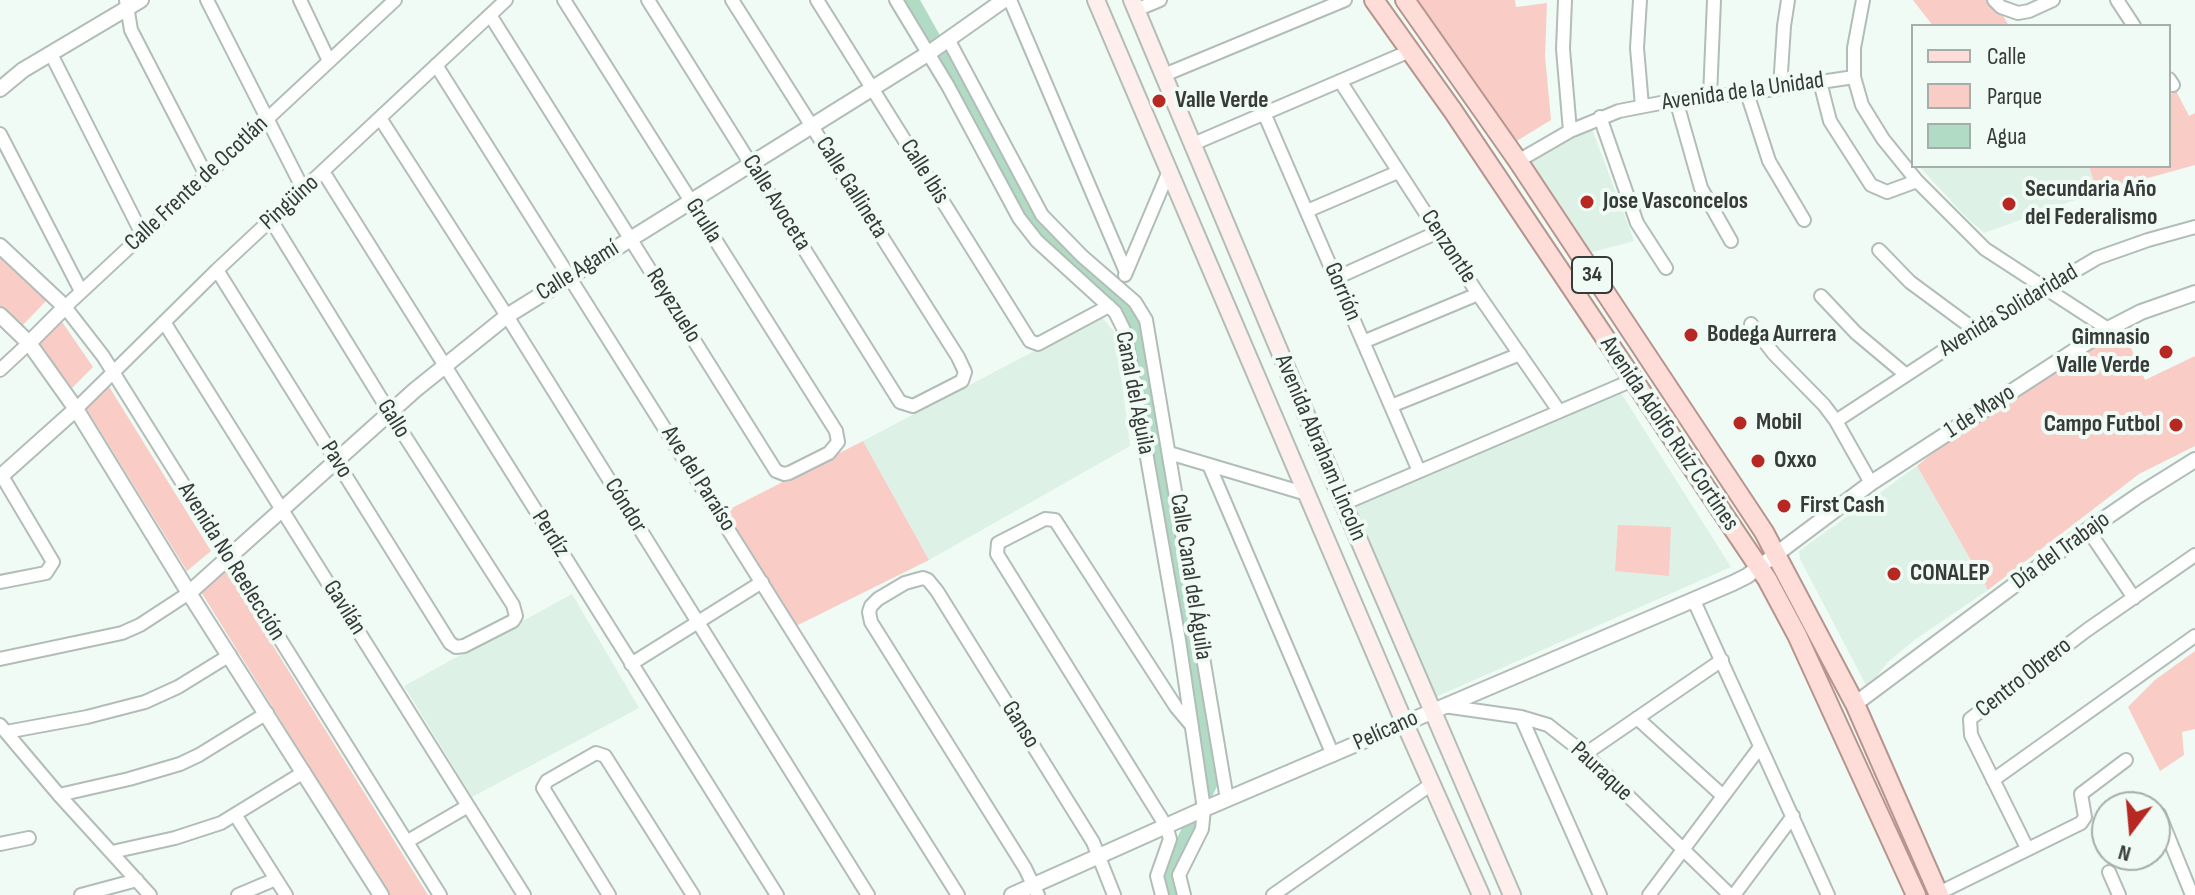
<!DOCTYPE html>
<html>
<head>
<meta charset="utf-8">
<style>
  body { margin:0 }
  #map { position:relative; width:2195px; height:895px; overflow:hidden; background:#effbf4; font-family:"Sofia Sans Condensed",sans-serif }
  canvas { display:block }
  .legend { position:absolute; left:1911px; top:24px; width:260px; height:144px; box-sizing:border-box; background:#effbf4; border:2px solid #a5aea9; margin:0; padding:10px 14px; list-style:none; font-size:24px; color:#363a38 }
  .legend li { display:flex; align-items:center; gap:16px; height:40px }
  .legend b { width:40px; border:2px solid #a5aea9 }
  .north { position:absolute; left:2091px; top:791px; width:80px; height:80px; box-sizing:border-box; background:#effbf4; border:2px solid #a5aea9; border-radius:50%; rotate:196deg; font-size:22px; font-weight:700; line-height:32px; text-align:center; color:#363a38 }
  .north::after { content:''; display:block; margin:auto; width:28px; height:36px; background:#b72823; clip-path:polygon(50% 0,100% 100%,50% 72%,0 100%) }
</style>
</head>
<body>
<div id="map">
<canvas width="2195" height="895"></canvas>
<ul class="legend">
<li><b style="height:10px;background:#feddd8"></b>Calle</li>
<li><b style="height:22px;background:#f9ccc6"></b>Parque</li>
<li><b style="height:22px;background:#b1dbc4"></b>Agua</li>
</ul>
<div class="north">N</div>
</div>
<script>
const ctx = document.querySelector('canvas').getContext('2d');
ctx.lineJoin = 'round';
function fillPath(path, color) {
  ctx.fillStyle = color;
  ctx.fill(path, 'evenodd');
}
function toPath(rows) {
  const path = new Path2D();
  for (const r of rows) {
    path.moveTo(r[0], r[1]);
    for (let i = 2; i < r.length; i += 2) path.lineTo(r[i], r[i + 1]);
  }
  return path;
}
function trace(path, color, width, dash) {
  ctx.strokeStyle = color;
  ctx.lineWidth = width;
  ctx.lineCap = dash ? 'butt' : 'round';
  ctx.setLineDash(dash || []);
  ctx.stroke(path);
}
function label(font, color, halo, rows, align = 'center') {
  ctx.font = font + ' "Sofia Sans Condensed",sans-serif';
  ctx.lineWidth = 8;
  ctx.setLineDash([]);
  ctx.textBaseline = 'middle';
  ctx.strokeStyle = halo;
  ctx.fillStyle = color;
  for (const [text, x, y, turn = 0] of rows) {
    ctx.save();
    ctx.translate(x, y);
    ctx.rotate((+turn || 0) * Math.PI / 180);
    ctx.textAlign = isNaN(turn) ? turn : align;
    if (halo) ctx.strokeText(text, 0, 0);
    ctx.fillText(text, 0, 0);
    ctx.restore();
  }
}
const built = toPath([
  [1590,124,1634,241,1589,253,1527,164],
  [1919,166,2089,166,2097,192,1984,233,1964,215],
  [1101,316,1116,334,1130,446,929,560,863,441],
  [1621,393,1731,567,1431,699,1350,506],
  [1917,466,1988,590,1913,641,1887,663,1872,682,1866,685,1800,559,1799,551],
  [572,594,639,708,472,797,404,686]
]);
const green = toPath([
  [1414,0,1515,0,1516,7,1547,3,1545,56,1551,120,1515,142],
  [1913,0,1994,0,2009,26,1933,26],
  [2169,82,2173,85,2189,116,2195,113,2195,165,2097,192,2089,166,2169,166],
  [0,254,47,300,19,329,0,310],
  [60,319,93,367,72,388,37,342],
  [2123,330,2145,380,2195,356,2195,446,2139,474,1988,590,1917,466,1979,415],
  [108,385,211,551,187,571,84,405],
  [863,441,929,560,796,626,724,512],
  [1618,525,1671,527,1669,576,1615,571],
  [224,567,428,895,389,895,198,587],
  [2195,651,2195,729,2182,732,2184,755,2160,771,2128,707,2155,680]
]);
const water = toPath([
  [898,0,920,0,1036,206,1143,311,1219,782,1176,874,1181,895,1163,895,1159,865,1176,840,1205,782,1121,321,1037,241]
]);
const minor = toPath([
  [126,0,131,30,206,175],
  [207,0,304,191],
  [300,0,329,61],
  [395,0,65,307,103,356,440,895],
  [648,0,900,402,913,406,962,381,965,372,958,357,732,0],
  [817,0,1030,341,1038,344,1109,306],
  [896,0,948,86,1019,218,1037,241,1115,312,1125,332,1179,640,1204,809,1202,829,1179,875,1184,895],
  [1010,0,1126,272],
  [1565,0,1563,49,1570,131],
  [1640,0,1637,48,1642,106],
  [1863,0,1854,48,1854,77,1862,105,1883,139,1917,181,1985,249,2108,329],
  [1994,0,2001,7,2018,13,2029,11,2053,0],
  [2117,0,2134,26],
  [1136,10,1160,0],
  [490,15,776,471,784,474,789,473,829,453,838,442,836,431,564,0],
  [948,39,1042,215,1082,256,1135,302,1146,320,1227,799],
  [51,54,142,234],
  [436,65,958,895],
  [1164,75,1345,0],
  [2169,79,2173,85],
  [1340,81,1478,294,1559,411],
  [1820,82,1830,121,1871,185,1887,192,1917,181],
  [1780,88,1784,26,1788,0],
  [1747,93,1769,161,1804,220],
  [1710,97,1714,0],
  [1676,100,1701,188,1731,241],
  [1264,113,1419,471],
  [1600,117,1637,223,1666,268],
  [380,118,507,316,868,895],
  [0,134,81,291],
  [1193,144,1410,51],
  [1518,161,1570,131,1619,111,1676,100,1747,93,1854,77],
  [324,173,777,895],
  [1307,211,1398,172],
  [1879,250,1910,282,1975,330],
  [217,270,450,643,456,647,464,646,513,621,516,616,513,605,390,413,271,220],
  [1125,275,1169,171],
  [1336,278,1438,232],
  [1821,296,1856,333,1905,374],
  [164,322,524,895],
  [1751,324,1774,354,1824,405,1836,421,1871,483],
  [1363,342,1478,294],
  [0,370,29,343],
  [1391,406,1520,354],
  [76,409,217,270,506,0],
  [1836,421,1975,330,2097,258,2148,240,2195,227],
  [1169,453,1307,494],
  [1209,465,1333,755],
  [1343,504,1633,380],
  [2088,530,2134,598],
  [0,582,46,573,53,562,2,476],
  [1694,601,1828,895],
  [0,659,122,633,140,625,189,593],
  [631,664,762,582],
  [1444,706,1521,717,1548,725,1585,754,1730,895],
  [1521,717,1600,895],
  [1637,718,1723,796],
  [0,725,59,795,150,895],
  [6,732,87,717,145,702,178,687,230,655],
  [1585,754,1722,660],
  [1993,780,2195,636],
  [59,795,129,779,180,764,199,755,267,713],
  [2159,814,2192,895],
  [236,816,286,895],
  [408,841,468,806],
  [0,844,29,838],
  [2027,848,1971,735,1970,719,2087,630,2195,555],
  [112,852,175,838,221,823,304,772],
  [2109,872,2119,895],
  [1939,893,2081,823,2085,817,2081,794,2126,760],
  [81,895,137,880],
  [238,895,276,879],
  [609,895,543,788,547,781,596,753,605,756,693,895],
  [1038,895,1025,868,871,622,869,612,871,606,878,599,905,583,923,578,928,580,937,591,1093,842,1114,895],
  [1162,895,1157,876,1170,839,1166,826,997,554,998,543,1045,519,1055,520,1176,707,1192,726],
  [1273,895,1433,783],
  [1649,895,1760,747],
  [1734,895,1793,816]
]);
const tertiary = toPath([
  [0,89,23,70,141,0],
  [0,246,65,307,29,343],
  [0,315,29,343,76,409,189,593,381,895],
  [0,477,76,409],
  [189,593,415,390,507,316,929,53,1004,0],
  [1855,704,2088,530,2139,495,2195,460],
  [1012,895,1204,809,1733,583,1747,576,1871,483,2108,329,2141,312,2195,293]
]);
const secondary = toPath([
  [1096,0,1405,724,1481,895],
  [1132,0,1355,531,1512,895]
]);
const primary = toPath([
  [1374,0,1453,111,1767,579,1797,635,1916,895],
  [1405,0,1518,161,1764,532,1855,704,1939,895]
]);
const markers = [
  [1159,101,8,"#b72823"],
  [1587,202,8,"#b72823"],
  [2009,204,8,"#b72823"],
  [1691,335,8,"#b72823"],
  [2166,352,8,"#b72823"],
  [1740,423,8,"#b72823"],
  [2176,425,8,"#b72823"],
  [1758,461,8,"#b72823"],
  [1784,506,8,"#b72823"],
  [1894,574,8,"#b72823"]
];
const shields = [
  [1592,275,40]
];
const shieldNames = [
  ["34",1592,275]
];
const streetNames = [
  ["Avenida de la Unidad",1743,92,-8],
  ["Calle Ibis",924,172,58],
  ["Calle Frente de Ocotlán",197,184,-43],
  ["Calle Gallineta",851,188,58],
  ["Pingüino",290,203,-42],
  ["Calle Avoceta",776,203,58],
  ["Grulla",703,221,58],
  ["Cenzontle",1448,247,57],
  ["Calle Agamí",578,271,-32],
  ["Gorrión",1342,292,67],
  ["Reyezuelo",673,306,58],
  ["Avenida Solidaridad",2009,311,-31],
  ["Canal del Aguila",1134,393,79],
  ["1 de Mayo",1980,412,-33],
  ["Gallo",393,419,58],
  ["Avenida Adolfo Ruíz Cortines",1669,434,56],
  ["Avenida Abraham Lincoln",1320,448,67],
  ["Pavo",336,460,58],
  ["Ave del Paraíso",698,479,58],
  ["Cóndor",625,506,58],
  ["Perdíz",550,534,58],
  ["Día del Trabajo",2061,551,-36],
  ["Avenida No Reelección",231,562,58],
  ["Calle Canal del Águila",1190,577,81],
  ["Gavilán",344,608,58],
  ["Centro Obrero",2024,678,-38],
  ["Ganso",1020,725,58],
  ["Pelícano",1386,731,-24],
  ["Pauraque",1601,772,43]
];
const poiNames = [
  ["Valle Verde",1175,101],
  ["Secundaria Año",2025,190],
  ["del Federalismo",2025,218],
  ["Jose Vasconcelos",1603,202],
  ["Bodega Aurrera",1707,335],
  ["Gimnasio",2150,338,"right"],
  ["Valle Verde",2150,366,"right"],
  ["Mobil",1756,423],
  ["Campo Futbol",2160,425,"right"],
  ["Oxxo",1774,461],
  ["First Cash",1800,506],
  ["CONALEP",1910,574]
];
fillPath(built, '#def1e6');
fillPath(green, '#f9ccc6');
fillPath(water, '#b1dbc4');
trace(minor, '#b2bdb7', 16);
trace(tertiary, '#b2bdb7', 18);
trace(secondary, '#b2bdb7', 20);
trace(primary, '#b7958f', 22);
trace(minor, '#fff', 12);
trace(tertiary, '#fff', 14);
trace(secondary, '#feeeec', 16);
trace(primary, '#feddd8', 18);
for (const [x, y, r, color] of markers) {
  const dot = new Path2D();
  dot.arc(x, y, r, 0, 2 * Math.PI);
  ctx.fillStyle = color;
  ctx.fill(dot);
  trace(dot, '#effbf4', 3);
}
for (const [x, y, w] of shields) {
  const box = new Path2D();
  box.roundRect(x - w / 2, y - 18, w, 36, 6);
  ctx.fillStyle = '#effbf4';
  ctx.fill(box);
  trace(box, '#363a38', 2);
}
label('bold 22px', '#363a38', null, shieldNames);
label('24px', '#363a38', '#effbf4', streetNames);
label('bold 24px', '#363a38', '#effbf4', poiNames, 'left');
</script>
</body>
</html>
